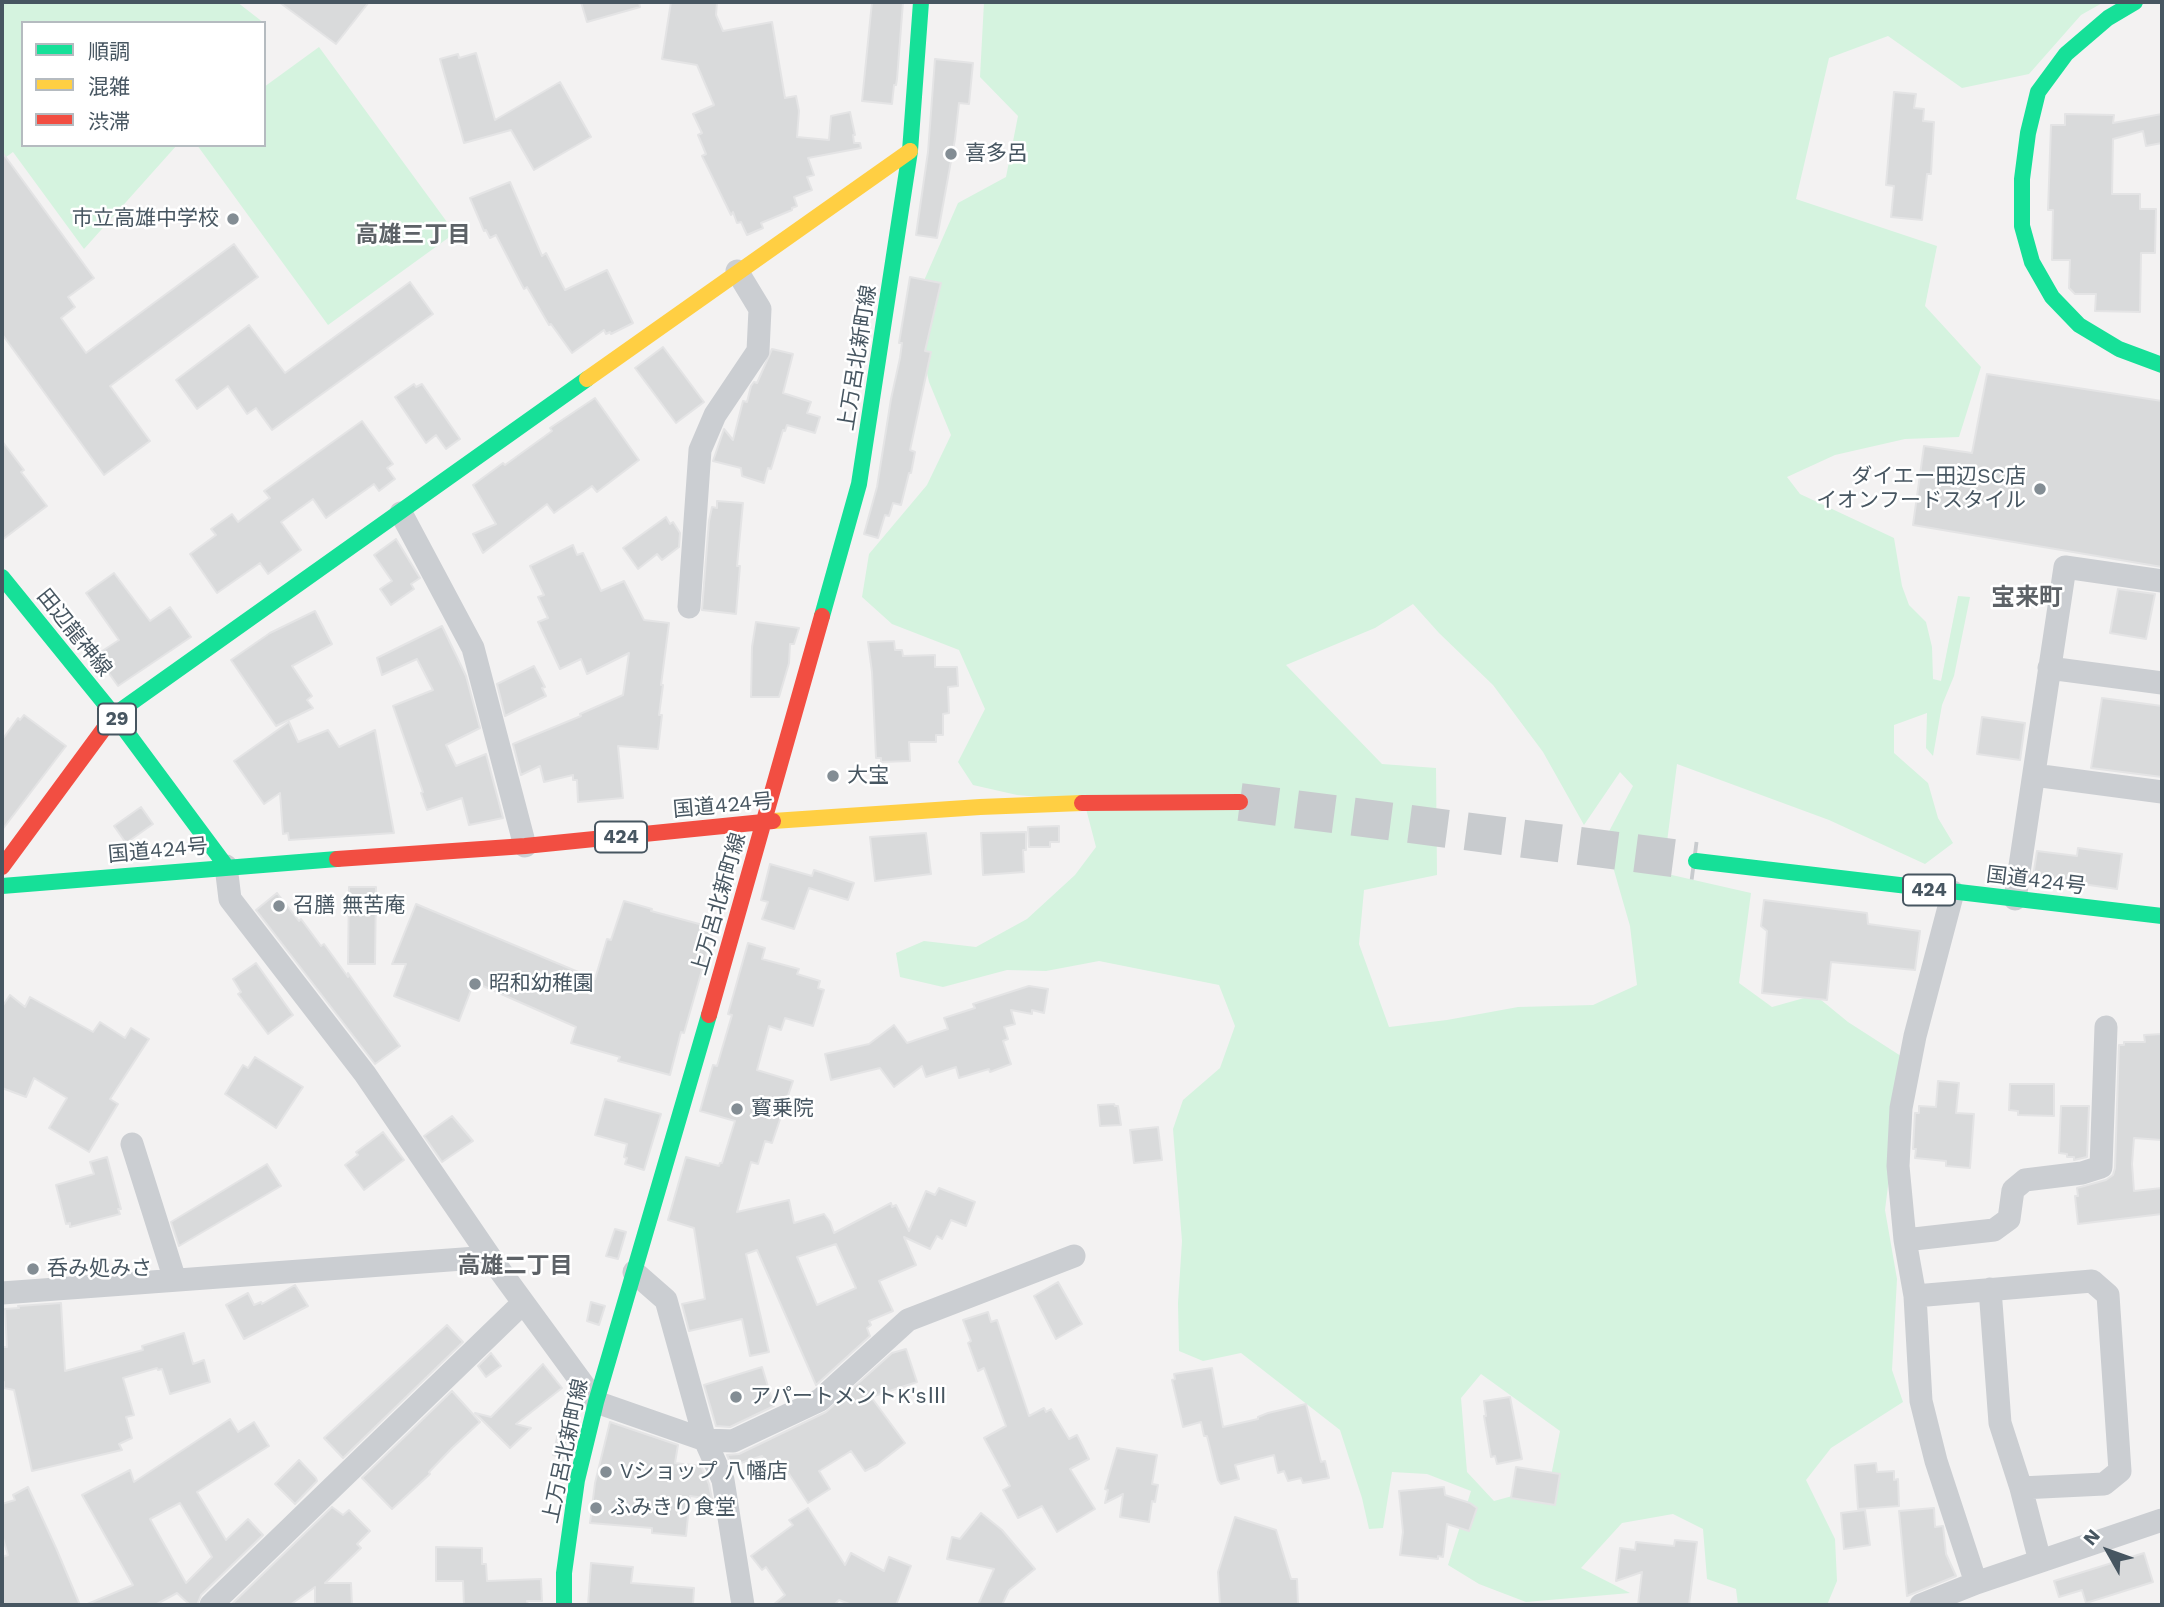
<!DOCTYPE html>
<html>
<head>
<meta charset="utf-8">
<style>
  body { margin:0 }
  #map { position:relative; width:2164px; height:1607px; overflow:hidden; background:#f3f2f2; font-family:"Work Sans","Noto Sans JP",sans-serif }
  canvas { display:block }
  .frame { position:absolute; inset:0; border:4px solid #475661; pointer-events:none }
  .legend { position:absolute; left:21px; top:21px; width:245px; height:126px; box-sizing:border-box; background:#fff; border:2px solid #b5bbc0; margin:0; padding:9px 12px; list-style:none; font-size:21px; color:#475661 }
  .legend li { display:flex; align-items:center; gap:14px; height:35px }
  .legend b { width:35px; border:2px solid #b5bbc0 }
  .north { position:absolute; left:2073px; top:1516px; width:70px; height:70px; -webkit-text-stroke:5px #fff; paint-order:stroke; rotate:310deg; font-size:19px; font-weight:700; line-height:28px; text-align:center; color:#475661 }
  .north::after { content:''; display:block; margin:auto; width:24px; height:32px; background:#475661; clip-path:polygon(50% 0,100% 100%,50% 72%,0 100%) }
</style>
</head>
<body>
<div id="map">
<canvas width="2164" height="1607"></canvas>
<div class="frame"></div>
<ul class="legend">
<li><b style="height:9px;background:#16e098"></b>順調</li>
<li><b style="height:9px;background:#ffcf43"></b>混雑</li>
<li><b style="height:9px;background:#f24e42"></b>渋滞</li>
</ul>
<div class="north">N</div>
</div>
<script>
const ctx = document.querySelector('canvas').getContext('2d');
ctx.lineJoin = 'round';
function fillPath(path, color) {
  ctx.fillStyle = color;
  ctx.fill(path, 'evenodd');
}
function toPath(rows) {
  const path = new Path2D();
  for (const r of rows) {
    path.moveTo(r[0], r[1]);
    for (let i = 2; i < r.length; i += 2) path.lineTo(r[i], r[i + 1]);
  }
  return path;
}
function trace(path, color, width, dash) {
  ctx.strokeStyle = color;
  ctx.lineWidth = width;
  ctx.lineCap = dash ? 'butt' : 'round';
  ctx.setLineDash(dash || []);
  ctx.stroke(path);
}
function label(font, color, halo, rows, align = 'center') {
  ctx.font = font + ' "Work Sans","Noto Sans JP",sans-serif';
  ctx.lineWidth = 5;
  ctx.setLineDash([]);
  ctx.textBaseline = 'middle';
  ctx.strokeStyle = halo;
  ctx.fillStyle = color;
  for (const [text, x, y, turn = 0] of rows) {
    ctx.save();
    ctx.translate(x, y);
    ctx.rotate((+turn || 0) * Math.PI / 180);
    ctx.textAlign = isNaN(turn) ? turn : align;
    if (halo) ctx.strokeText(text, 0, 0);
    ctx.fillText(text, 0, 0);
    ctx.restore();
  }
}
const green = toPath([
  [2,2,237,2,264,23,23,23,23,145,177,145,84,249,13,152,2,160],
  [984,2,2104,2,2081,15,2029,74,1962,88,1888,36,1829,58,1796,199,1937,246,1925,306,1981,367,1959,437,1905,439,1835,455,1787,477,1800,494,1894,538,1902,586,1909,605,1926,622,1932,647,1933,679,1941,681,1958,596,1970,597,1954,676,1942,705,1933,756,1926,748,1927,713,1894,725,1894,753,1928,783,1938,818,1953,843,1925,864,1829,820,1677,764,1663,873,1751,893,1739,983,1772,1007,1815,995,1848,1022,1904,1058,1885,1210,1897,1279,1892,1370,1903,1402,1831,1448,1806,1480,1835,1539,1837,1581,1827,1605,1738,1605,1736,1589,1707,1579,1703,1529,1673,1514,1622,1523,1581,1568,1630,1593,1526,1602,1479,1584,1448,1565,1471,1491,1427,1474,1392,1472,1383,1528,1369,1529,1362,1498,1340,1430,1241,1353,1203,1361,1179,1351,1178,1303,1182,1241,1173,1129,1183,1100,1220,1068,1235,1026,1219,985,1099,961,1046,971,1007,970,943,987,900,977,896,953,924,941,976,947,1027,919,1075,875,1096,847,1084,801,1017,795,973,785,958,762,985,709,959,650,892,624,862,597,869,554,927,485,951,435,929,382,912,308,958,203,1006,177,1018,116,980,77],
  [1413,604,1439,633,1493,685,1543,752,1584,825,1620,772,1633,786,1605,839,1630,926,1637,985,1593,1005,1518,1007,1447,1020,1389,1027,1359,944,1364,890,1437,875,1436,768,1382,764,1286,665,1375,628],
  [1481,1374,1560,1431,1549,1486,1494,1501,1467,1472,1461,1398],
  [319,47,455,233,328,325,197,145,264,145,264,87]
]);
const building = toPath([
  [279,2,369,2,336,44,279,2],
  [581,2,639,2,640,7,587,22,581,2],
  [671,2,717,2,716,15,723,31,772,22,785,98,796,96,799,111,797,137,829,140,831,116,850,112,855,135,853,135,854,143,860,143,861,148,808,158,814,175,807,177,812,190,794,197,797,206,792,208,792,210,761,223,763,228,747,235,741,222,737,223,733,212,731,215,702,156,706,154,698,135,702,133,693,114,714,105,697,65,662,59,671,2],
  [872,2,903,2,897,79,896,85,894,85,892,104,862,101,872,2],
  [476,53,495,120,560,82,591,137,534,170,511,130,464,143,440,59,458,54,459,58,476,53],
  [935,59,973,63,969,104,959,103,955,139,937,238,916,235,928,152,935,59],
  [1894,92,1916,94,1914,108,1924,109,1923,121,1934,122,1931,174,1927,174,1922,220,1891,217,1894,186,1886,185,1894,92],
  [2065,114,2114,115,2113,123,2162,114,2162,143,2146,146,2143,131,2113,139,2112,194,2140,194,2140,209,2156,209,2155,253,2141,253,2140,312,2095,311,2096,294,2075,294,2069,288,2070,260,2052,260,2053,210,2048,210,2051,125,2065,125,2065,114],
  [2,152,94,278,68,297,75,307,61,318,86,353,234,244,258,277,110,386,150,441,104,475,2,334,2,152],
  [510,182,542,256,546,253,565,290,607,270,633,323,611,334,610,332,606,334,604,330,572,353,551,324,549,325,527,287,524,289,496,235,490,238,486,230,484,231,470,198,510,182],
  [910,277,941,283,925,351,931,352,910,450,915,452,911,473,909,473,901,505,893,503,889,516,885,515,878,538,864,534,877,487,891,399,900,358,902,343,899,343,910,277],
  [410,282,433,314,272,430,256,408,247,414,228,386,197,409,176,380,249,325,285,373,410,282],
  [663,347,704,402,676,423,635,368,663,347],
  [772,349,793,354,783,393,811,402,807,413,820,417,815,433,787,425,785,431,783,430,771,469,768,468,764,483,742,476,741,468,713,461,724,429,733,440,743,401,747,402,751,386,754,382,757,383,772,349],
  [1987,374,2162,401,2162,567,1913,525,1924,446,1972,453,1987,374],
  [414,384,416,387,422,384,460,439,446,449,436,435,426,443,395,397,414,384],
  [595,398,639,460,597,492,592,486,554,513,547,504,483,553,473,534,496,524,473,485,503,463,505,465,552,431,550,428,595,398],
  [362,421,393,464,387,468,395,479,379,491,374,484,326,518,313,499,281,522,301,550,268,574,260,563,217,593,190,554,216,535,211,529,232,514,238,522,270,498,264,491,362,421],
  [2,441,24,470,21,472,47,506,2,540,2,441],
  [717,501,743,503,737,566,740,566,736,614,702,610,709,521,712,507,717,508,717,501],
  [666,517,670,524,673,522,680,533,679,547,662,560,657,554,638,569,623,548,666,517],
  [396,539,420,578,411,584,414,589,391,605,380,589,392,581,374,555,396,539],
  [573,545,577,555,583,553,601,591,624,581,644,620,669,623,661,685,663,685,659,715,662,715,658,749,618,746,623,798,578,802,577,780,573,780,573,775,544,782,540,766,521,775,513,744,581,716,580,714,623,695,629,653,587,674,581,659,560,669,538,622,548,618,538,597,544,595,530,566,573,545],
  [114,573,150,621,170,607,191,637,118,686,96,655,119,640,86,593,114,573],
  [2118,589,2155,594,2146,639,2110,633,2118,589],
  [315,611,332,644,292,666,312,696,307,700,313,708,276,726,231,660,270,633,315,611],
  [756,622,799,628,794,644,790,644,789,663,779,697,751,697,752,647,756,622],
  [442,626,466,676,480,728,446,745,456,766,486,754,503,818,469,825,462,798,427,810,421,793,423,792,393,706,433,690,417,659,382,675,377,658,442,626],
  [894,641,895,650,902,650,903,656,935,655,935,667,957,667,958,686,948,687,949,713,943,714,943,735,936,735,936,742,909,742,910,761,881,762,881,758,876,758,872,672,868,642,894,641],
  [534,666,545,687,542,688,546,696,505,716,497,684,534,666],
  [2102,698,2162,706,2162,777,2091,768,2102,698],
  [24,715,66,746,2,830,2,740,18,718,20,720,24,715],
  [1982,717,2025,723,2020,760,1977,754,1982,717],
  [289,722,298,742,328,730,339,747,375,730,394,833,289,840,288,833,283,834,280,793,264,804,234,761,289,722],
  [141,807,153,824,126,843,114,826,141,807],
  [1059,826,1059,842,1050,842,1050,847,1029,847,1028,827,1059,826],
  [1026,832,1026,850,1023,850,1024,872,983,875,981,833,1026,832],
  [926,833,931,874,875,881,870,837,926,833],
  [2078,848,2122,854,2117,889,2033,877,2037,851,2077,856,2078,848],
  [770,864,812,876,814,870,854,883,848,900,809,888,794,929,762,919,768,902,761,900,770,864],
  [349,887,376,887,375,964,348,964,349,887],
  [277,893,299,921,301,919,321,946,324,944,348,977,348,973,400,1046,375,1064,256,910,277,893],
  [1764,900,1867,913,1868,924,1920,931,1915,970,1831,962,1827,1000,1762,993,1767,931,1761,926,1764,900],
  [624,901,652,909,651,911,714,928,684,1033,681,1032,670,1075,618,1061,620,1057,571,1043,576,1027,474,982,459,1021,394,996,406,964,392,964,416,904,595,979,607,939,611,940,624,901],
  [748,943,765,948,762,959,799,969,797,974,820,981,818,988,824,990,813,1026,785,1018,781,1030,769,1026,757,1070,793,1081,772,1143,765,1141,758,1164,751,1162,737,1212,789,1200,794,1223,824,1214,830,1222,834,1233,891,1203,892,1207,896,1205,909,1231,926,1191,935,1195,939,1188,975,1202,966,1226,951,1220,942,1239,937,1236,930,1249,904,1237,916,1265,879,1281,893,1311,869,1321,871,1325,867,1328,870,1336,816,1385,757,1250,746,1254,769,1352,750,1356,742,1319,689,1331,682,1304,705,1299,694,1228,668,1220,686,1157,719,1166,720,1163,722,1163,735,1121,700,1111,713,1065,717,1066,732,1015,728,1014,748,943],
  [836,1244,856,1288,817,1305,797,1257,836,1244],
  [256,963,293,1015,268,1034,238,994,241,992,233,979,256,963],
  [1029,986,1048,989,1044,1013,1032,1010,1032,1014,1011,1010,1015,1024,1004,1027,1008,1039,1003,1041,1011,1064,990,1072,989,1069,959,1078,956,1067,926,1077,922,1066,894,1087,880,1068,831,1080,825,1054,869,1044,894,1025,907,1043,948,1029,944,1018,975,1008,973,1004,1029,986],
  [10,995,25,1007,30,997,93,1032,100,1022,125,1038,131,1028,149,1039,110,1099,118,1104,89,1152,49,1128,67,1098,34,1078,26,1097,2,1088,2,1007,10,995],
  [2162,1034,2162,1140,2134,1138,2132,1164,2134,1191,2162,1188,2162,1214,2078,1224,2075,1196,2078,1196,2077,1188,2106,1180,2113,1175,2115,1168,2119,1045,2124,1045,2124,1042,2145,1042,2144,1035,2162,1034],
  [255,1057,303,1087,276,1128,225,1094,243,1065,248,1068,255,1057],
  [1938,1081,1959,1083,1956,1113,1974,1114,1970,1168,1946,1166,1946,1161,1915,1158,1916,1149,1913,1149,1915,1113,1919,1113,1919,1106,1936,1107,1938,1081],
  [2010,1084,2054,1084,2054,1116,2018,1115,2018,1111,2009,1110,2010,1084],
  [605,1099,661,1114,644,1170,625,1164,627,1158,624,1157,627,1144,595,1135,605,1099],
  [1114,1104,1115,1106,1118,1106,1121,1125,1100,1126,1098,1105,1114,1104],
  [2061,1106,2089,1106,2087,1157,2074,1160,2074,1157,2067,1157,2067,1154,2059,1153,2061,1106],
  [452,1116,473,1141,442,1162,424,1136,452,1116],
  [1158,1127,1162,1160,1134,1163,1130,1130,1158,1127],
  [383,1132,404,1160,364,1190,345,1165,358,1155,356,1152,383,1132],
  [107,1157,121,1209,118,1209,120,1214,70,1227,70,1223,66,1224,56,1185,94,1174,90,1162,107,1157],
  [267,1164,281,1186,179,1246,171,1222,267,1164],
  [615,1229,626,1232,618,1259,606,1256,615,1229],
  [1058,1282,1082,1324,1056,1339,1034,1296,1058,1282],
  [295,1285,308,1306,244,1339,226,1305,248,1293,254,1305,261,1302,262,1304,295,1285],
  [591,1302,605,1306,599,1325,587,1321,591,1302],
  [61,1303,65,1371,143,1350,142,1346,184,1333,193,1364,204,1360,210,1382,170,1394,162,1369,158,1370,157,1368,123,1378,134,1415,126,1417,132,1438,119,1444,122,1450,32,1471,14,1390,4,1388,4,1382,2,1382,2,1347,7,1347,5,1309,19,1308,18,1306,61,1303],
  [988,1312,991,1322,997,1320,1029,1416,1044,1408,1046,1412,1051,1409,1069,1439,1077,1435,1089,1459,1070,1469,1095,1509,1057,1532,1042,1506,1018,1518,1003,1490,1010,1486,984,1438,1006,1426,984,1368,978,1371,968,1343,971,1341,963,1320,988,1312],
  [447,1325,463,1342,343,1458,324,1438,447,1325],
  [906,1349,917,1382,871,1397,905,1443,877,1465,865,1471,851,1451,819,1471,830,1489,808,1503,782,1463,769,1470,762,1456,732,1466,727,1455,739,1454,826,1412,892,1353,906,1349],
  [491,1353,501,1366,486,1377,478,1366,491,1353],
  [543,1364,562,1388,516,1424,531,1428,510,1448,475,1413,491,1417,543,1364],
  [762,1367,774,1406,730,1427,716,1426,704,1385,762,1367],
  [1212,1368,1223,1427,1258,1419,1258,1417,1268,1413,1306,1404,1321,1462,1325,1461,1329,1478,1303,1483,1301,1478,1288,1481,1284,1471,1278,1473,1274,1455,1235,1465,1239,1479,1221,1484,1218,1480,1207,1436,1204,1436,1201,1422,1183,1427,1172,1380,1175,1379,1174,1374,1212,1368],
  [452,1391,480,1422,452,1448,429,1472,430,1474,392,1509,362,1478,452,1391],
  [1510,1397,1522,1459,1497,1464,1495,1456,1491,1457,1484,1416,1486,1416,1484,1401,1510,1397],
  [230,1419,238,1432,254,1422,269,1446,197,1492,226,1540,248,1519,263,1535,201,1595,197,1605,190,1605,177,1593,155,1605,85,1605,133,1585,82,1495,130,1470,134,1482,230,1419],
  [180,1503,212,1557,186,1583,150,1519,180,1503],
  [610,1422,678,1445,675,1463,701,1466,709,1484,712,1499,690,1496,686,1536,652,1533,652,1528,590,1523,595,1483,610,1422],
  [558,1434,568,1437,562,1465,558,1464,560,1457,553,1455,558,1434],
  [1117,1448,1157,1455,1152,1484,1158,1485,1155,1502,1152,1501,1149,1522,1120,1517,1123,1494,1105,1503,1108,1490,1105,1489,1117,1448],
  [299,1460,316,1478,317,1481,295,1504,275,1484,299,1460],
  [1876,1463,1877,1472,1894,1471,1894,1480,1898,1479,1899,1506,1858,1509,1855,1465,1876,1463],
  [1516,1467,1560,1474,1555,1505,1511,1498,1516,1467],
  [28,1487,56,1548,80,1605,2,1605,2,1557,8,1555,2,1535,2,1504,15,1500,13,1495,28,1487],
  [1444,1487,1445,1495,1470,1503,1477,1508,1469,1531,1447,1524,1443,1557,1438,1556,1438,1559,1400,1555,1403,1532,1399,1491,1444,1487],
  [332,1507,343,1515,349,1510,370,1531,357,1544,361,1548,325,1583,351,1583,352,1605,315,1605,315,1587,290,1605,231,1605,332,1507],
  [808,1508,845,1565,851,1553,884,1571,889,1557,911,1566,896,1605,852,1605,839,1600,834,1605,773,1605,785,1595,766,1567,762,1570,751,1556,793,1525,789,1520,808,1508],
  [1934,1508,1935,1527,1943,1526,1946,1554,1956,1576,1907,1596,1899,1511,1934,1508],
  [1865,1510,1870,1545,1844,1549,1841,1513,1865,1510],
  [981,1513,1002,1530,1035,1569,1009,1590,1002,1605,978,1605,994,1569,947,1559,952,1537,960,1539,981,1513],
  [1235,1517,1276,1530,1291,1579,1297,1579,1298,1605,1220,1605,1218,1572,1235,1517],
  [1675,1540,1697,1542,1689,1605,1638,1605,1642,1572,1616,1581,1620,1548,1635,1550,1636,1542,1674,1546,1675,1540],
  [436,1547,482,1548,482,1564,486,1564,487,1581,541,1579,542,1601,527,1601,528,1605,464,1605,463,1581,436,1581,436,1547],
  [2144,1553,2153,1582,2086,1603,2082,1590,2059,1597,2054,1581,2144,1553],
  [591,1563,633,1567,631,1583,694,1588,693,1605,588,1605,591,1563]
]);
const highwayTunnel = toPath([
  [1240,802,1696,861]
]);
const street = toPath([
  [401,513,473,648,525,846],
  [689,607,700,450,715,415,758,351,760,309,737,271],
  [2049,668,2162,683],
  [2034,775,2162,792],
  [226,866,230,899,365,1074,490,1257,596,1402,705,1440,733,1441,820,1400,908,1320,1074,1256],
  [1953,892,1915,1036,1901,1108,1898,1166,1905,1240,1915,1296,1921,1401,1936,1461,1976,1583],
  [2015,899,2065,567,2162,581],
  [132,1144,175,1280],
  [1905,1240,1994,1230,2009,1219,2013,1190,2025,1180,2082,1173,2101,1167,2106,1027],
  [634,1272,666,1300,705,1440,723,1480,743,1605],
  [1990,1289,2000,1423,2021,1488,2040,1561],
  [2,1293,490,1257],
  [1915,1296,2092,1281,2108,1295,2120,1471,2104,1484,2021,1488],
  [211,1605,523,1303],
  [1921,1605,1976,1583,2162,1520]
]);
const fast = toPath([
  [2135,2,2108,18,2066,54,2038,92,2028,133,2022,179,2022,226,2032,262,2052,297,2079,325,2119,349,2162,365],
  [2,577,114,715,226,866],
  [822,616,859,484,910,151,921,2],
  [114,715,587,379],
  [1696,861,2162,916],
  [2,886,337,859],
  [564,1605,564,1573,577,1480,596,1402,709,1015]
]);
const slow = toPath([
  [587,379,910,151],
  [773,821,980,807,1082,803]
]);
const jam = toPath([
  [1082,803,1240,802],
  [337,859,525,846,773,821],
  [2,867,114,715],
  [709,1015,822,616]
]);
const markers = [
  [951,154,7,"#838d94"],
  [233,219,7,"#838d94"],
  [2040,489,7,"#838d94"],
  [833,776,7,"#838d94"],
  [279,906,7,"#838d94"],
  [475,984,7,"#838d94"],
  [737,1109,7,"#838d94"],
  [33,1269,7,"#838d94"],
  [736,1397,7,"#838d94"],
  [606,1472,7,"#838d94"],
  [596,1508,7,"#838d94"]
];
const shields = [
  [117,719,38],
  [621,837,52],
  [1929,890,52]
];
const shieldNames = [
  ["29",117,719],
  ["424",621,837],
  ["424",1929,890]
];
const poiNames = [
  ["喜多呂",965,154],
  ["市立高雄中学校",219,219,"right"],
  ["ダイエー田辺SC店",2026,477,"right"],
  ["イオンフードスタイル",2026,501,"right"],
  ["大宝",847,776],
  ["召膳 無苦庵",293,906],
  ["昭和幼稚園",489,984],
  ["寳乗院",751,1109],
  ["呑み処みさ",47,1269],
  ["アパートメントK'sⅢ",750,1397],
  ["Vショップ 八幡店",620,1472],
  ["ふみきり食堂",610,1508]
];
const streetNames = [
  ["上万呂北新町線",858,358,-81],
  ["田辺龍神線",74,633,51],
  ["国道424号",723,806,-5],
  ["国道424号",158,851,-5],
  ["国道424号",2036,881,7],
  ["上万呂北新町線",719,904,-74],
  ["上万呂北新町線",566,1451,-78]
];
const neighbourhoodNames = [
  ["高雄三丁目",413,235],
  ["高雄二丁目",515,1266]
];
const quarterNames = [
  ["宝来町",2027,598]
];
fillPath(green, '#d5f3df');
fillPath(building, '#d9dadb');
trace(building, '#e4e4e5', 2);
trace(highwayTunnel, '#c8cbce', 38, [38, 19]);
trace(street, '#cbced2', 23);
trace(fast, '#16e098', 16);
trace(slow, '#ffcf43', 16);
trace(jam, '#f24e42', 16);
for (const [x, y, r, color] of markers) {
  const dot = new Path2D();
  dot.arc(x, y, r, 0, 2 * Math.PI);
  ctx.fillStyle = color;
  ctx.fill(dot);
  trace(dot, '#fff', 2.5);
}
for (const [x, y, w] of shields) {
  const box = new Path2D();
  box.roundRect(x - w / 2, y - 15.5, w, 31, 5);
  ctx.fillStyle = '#fff';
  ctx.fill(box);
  trace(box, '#475661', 2);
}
label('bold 19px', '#475661', null, shieldNames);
label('21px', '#475661', '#fff', poiNames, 'left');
label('21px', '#475661', '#fff', streetNames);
label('bold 23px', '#5d6267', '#fff', neighbourhoodNames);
label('bold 24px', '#5d6267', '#fff', quarterNames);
</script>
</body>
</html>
